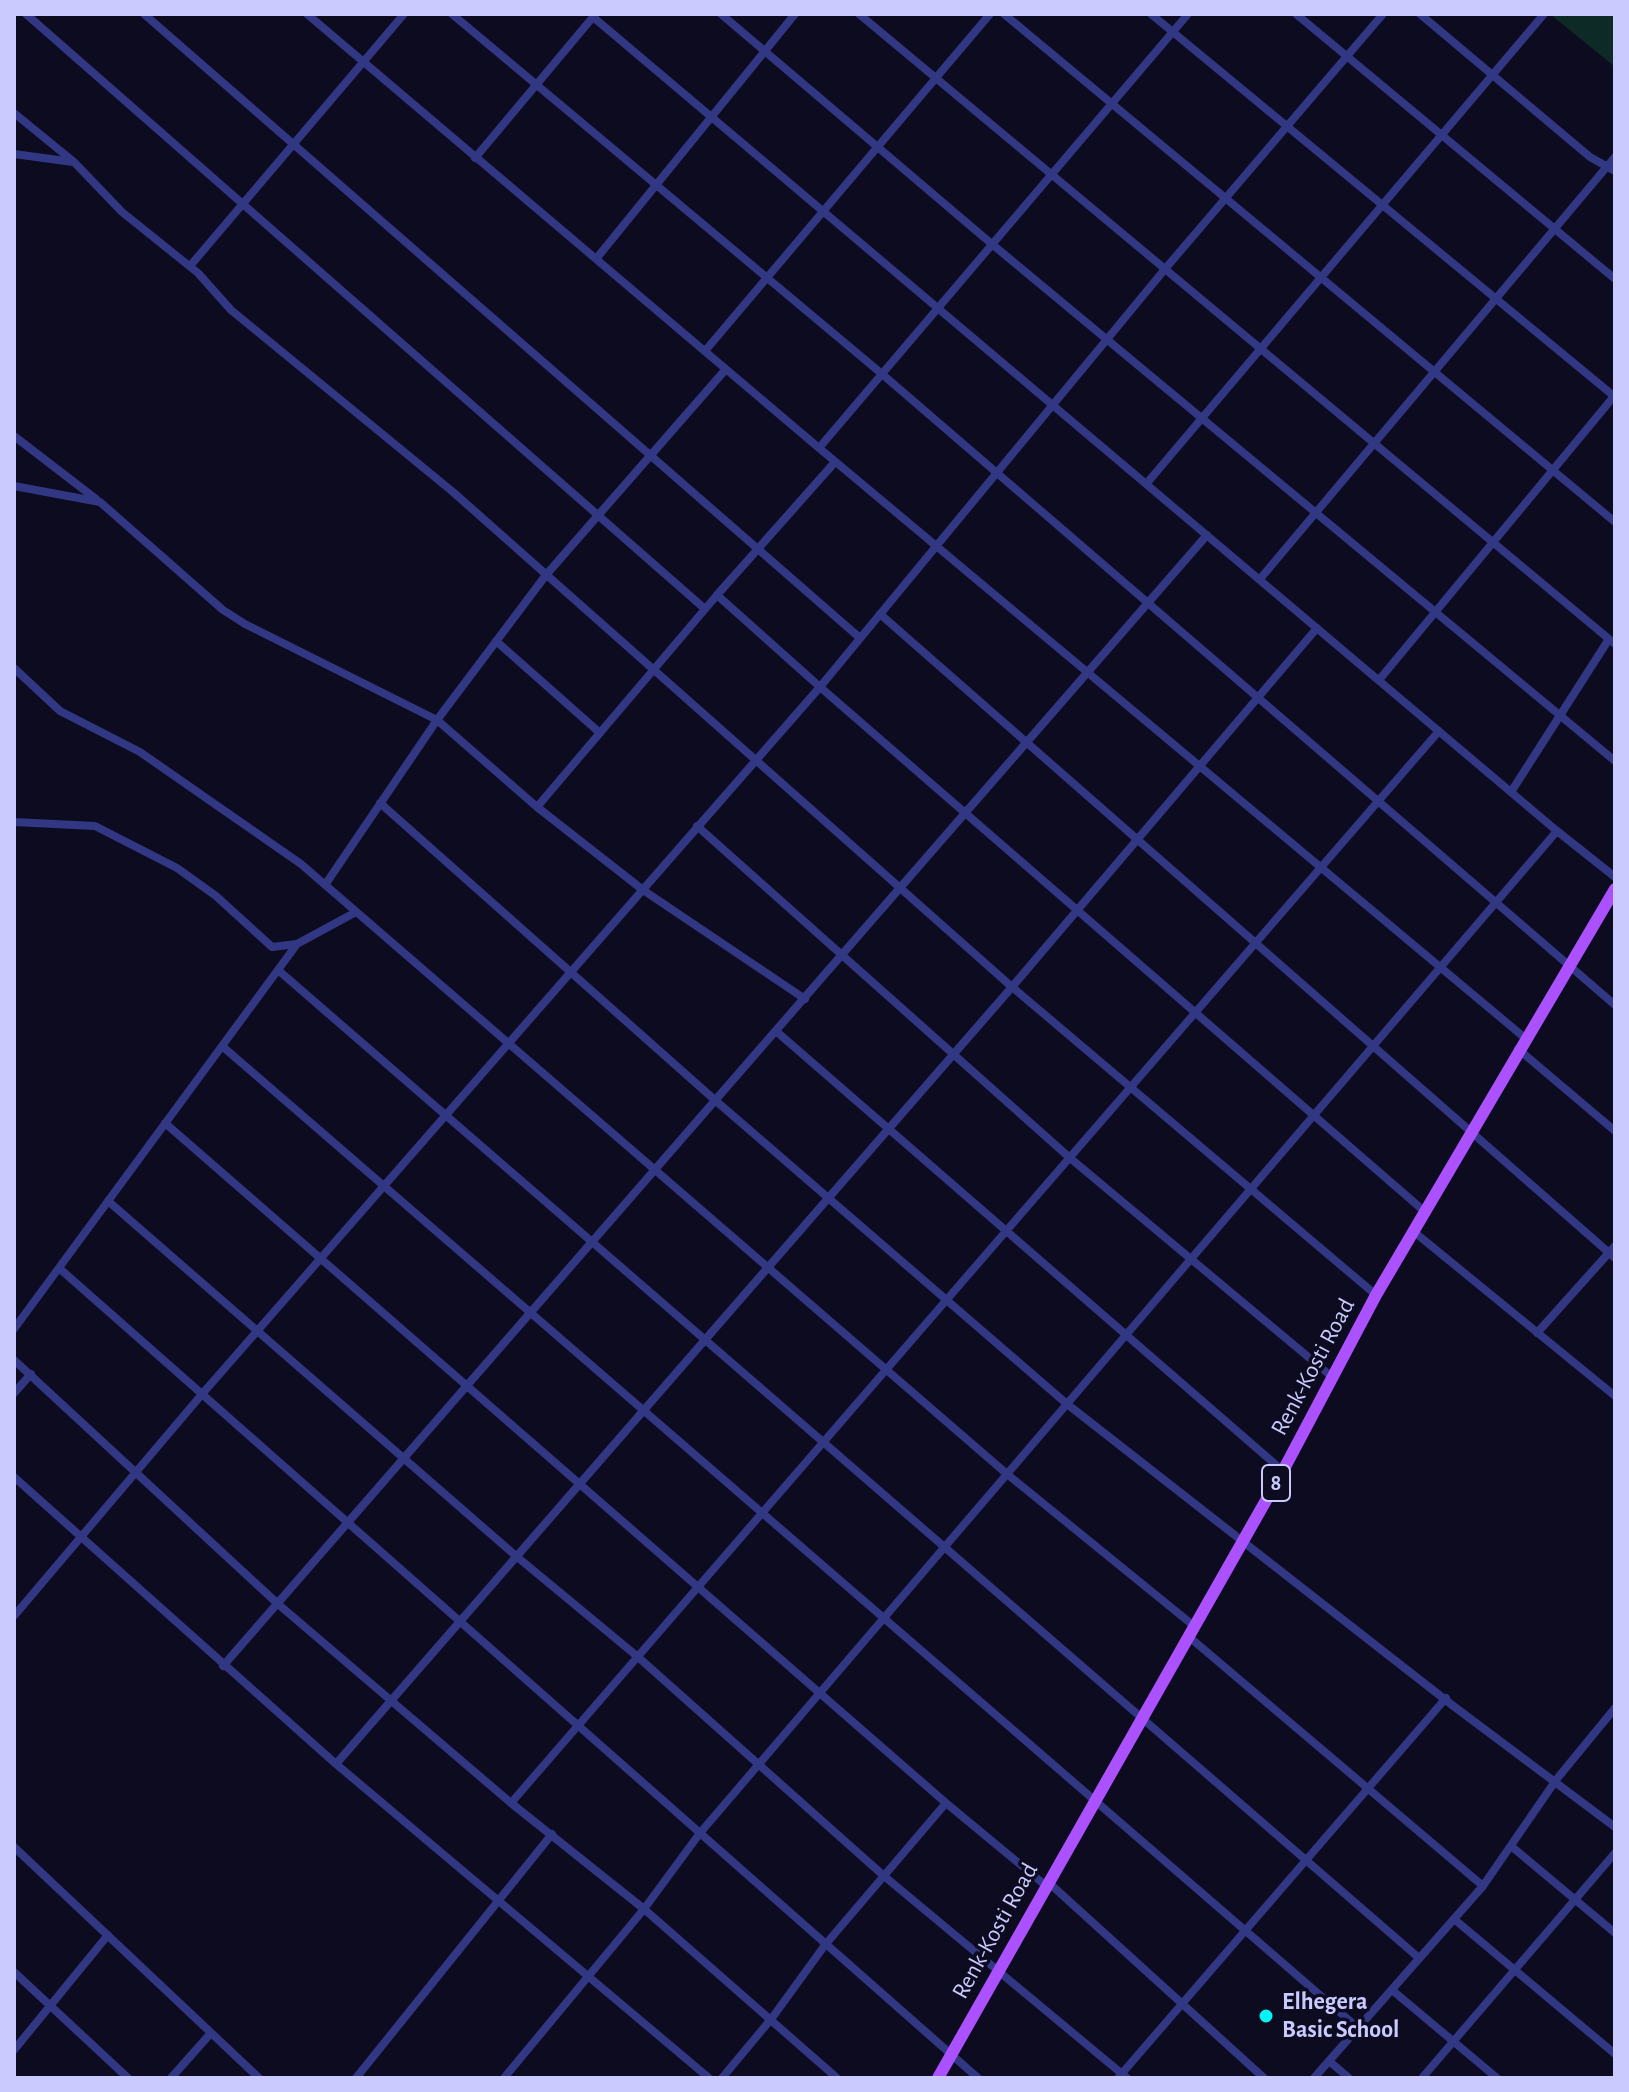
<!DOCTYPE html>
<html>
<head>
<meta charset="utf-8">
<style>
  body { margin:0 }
  #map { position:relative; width:1629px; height:2092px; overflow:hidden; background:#0c0b20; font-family:"Alegreya Sans",sans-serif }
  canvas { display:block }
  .frame { position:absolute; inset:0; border:16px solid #cacaff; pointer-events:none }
</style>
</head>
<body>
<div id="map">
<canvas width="1629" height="2092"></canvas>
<div class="frame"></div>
</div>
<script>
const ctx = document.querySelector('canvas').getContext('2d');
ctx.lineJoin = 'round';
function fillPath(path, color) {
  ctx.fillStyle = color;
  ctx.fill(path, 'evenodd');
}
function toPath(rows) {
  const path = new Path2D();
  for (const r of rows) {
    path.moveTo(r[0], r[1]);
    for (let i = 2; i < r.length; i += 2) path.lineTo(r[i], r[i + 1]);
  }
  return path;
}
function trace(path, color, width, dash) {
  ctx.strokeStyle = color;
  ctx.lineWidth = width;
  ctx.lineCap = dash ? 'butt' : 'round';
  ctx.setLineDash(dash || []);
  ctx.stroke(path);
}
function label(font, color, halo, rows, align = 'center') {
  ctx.font = font + ' "Alegreya Sans",sans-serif';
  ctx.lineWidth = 7;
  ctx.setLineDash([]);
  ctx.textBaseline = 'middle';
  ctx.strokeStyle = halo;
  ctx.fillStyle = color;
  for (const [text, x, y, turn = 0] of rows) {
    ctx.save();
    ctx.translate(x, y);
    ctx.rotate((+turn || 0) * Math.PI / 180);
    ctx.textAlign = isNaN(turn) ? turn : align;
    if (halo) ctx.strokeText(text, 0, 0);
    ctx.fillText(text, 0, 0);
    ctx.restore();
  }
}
const green = toPath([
  [1550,14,1615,14,1615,67]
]);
const minor = toPath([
  [26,14,705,609],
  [144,14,860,638],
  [307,14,819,448],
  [452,14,882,374,1615,1005],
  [721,14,993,245,1615,761],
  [859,14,1615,644],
  [1004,14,1615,522],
  [1151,14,1615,397],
  [1188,14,819,448,1525,1038],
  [1296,14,1615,279],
  [1383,14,1165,269,820,687,1424,1211],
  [1420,14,1590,157,1615,171],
  [14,113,74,162,122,212,198,273,231,310,453,492,1012,987,1376,1295],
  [14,154,73,162],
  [475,158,593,17,1557,831],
  [596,259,795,14],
  [190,266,404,14],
  [705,351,990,14],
  [14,436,96,499],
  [1147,483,1544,14],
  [14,486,100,502,223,610,245,624,437,720,537,807,643,890,805,999],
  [1260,579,1615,157],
  [717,595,835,462],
  [880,614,1615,1258],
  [496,641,600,733],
  [14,668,60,711,140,752,301,864,1007,1474,1194,1626],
  [1379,680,1615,395],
  [1511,792,1609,639],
  [380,803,716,1101,1067,1404,1452,1705,1615,1827],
  [14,822,95,826,177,868,216,896,272,947,297,944,356,912],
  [697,826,1070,1158,1331,1376],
  [325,885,437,720,546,575,726,369],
  [278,970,1419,1958],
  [777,1032,1283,1471],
  [222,1046,1358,2028],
  [1518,1049,1615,1131],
  [165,1123,946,1803,1045,1885],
  [108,1201,516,1556,638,1657,884,1876,1127,2078],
  [1413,1231,1615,1396],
  [59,1268,978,2078],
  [14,1329,297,944],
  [1537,1333,1615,1246],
  [14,1360,278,1604,511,1803,644,1909,837,2078],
  [14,1393,31,1374],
  [14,1477,336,1764,709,2078],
  [14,1616,203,1393,820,687,717,595,537,807],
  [1188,1636,1483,1886],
  [223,1666,1207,535],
  [336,1764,1012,987,1317,628],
  [511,1803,1439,731],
  [1511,1846,1615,1933],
  [14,1847,259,2078],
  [1048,1882,1264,2078],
  [1454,1919,1615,2054],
  [14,1972,128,2078],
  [1392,1990,1497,2078],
  [14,2050,108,1935],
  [1329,2061,1349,2078],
  [171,2078,211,2033],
  [356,2078,552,1834],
  [504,2078,644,1909,700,1833,1557,831,1615,877],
  [722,2078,772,2018,825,1945,946,1803],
  [1118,2078,1446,1698],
  [1314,2078,1483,1886,1556,1780,1615,1708],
  [1422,2078,1615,1853]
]);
const primary = toPath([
  [938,2078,1285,1467,1376,1295,1615,889]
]);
const markers = [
  [1266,2016,8,"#00f5f4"]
];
const shields = [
  [1276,1483,28]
];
const shieldNames = [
  ["8",1276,1483]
];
const streetNames = [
  ["Renk-Kosti Road",1313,1367,-62],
  ["Renk-Kosti Road",995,1931,-61]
];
const poiNames = [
  ["Elhegera",1282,2002],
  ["Basic School",1282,2030]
];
fillPath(green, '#0d2a26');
trace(minor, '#323783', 8);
trace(primary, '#ac51ff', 12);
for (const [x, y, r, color] of markers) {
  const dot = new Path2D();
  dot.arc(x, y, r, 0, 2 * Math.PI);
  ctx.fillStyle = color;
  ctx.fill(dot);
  trace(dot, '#0c0b20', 3);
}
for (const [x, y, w] of shields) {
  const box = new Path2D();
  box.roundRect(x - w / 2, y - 18, w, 36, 6);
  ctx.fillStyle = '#0c0b20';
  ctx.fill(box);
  trace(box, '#cacaff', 2);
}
label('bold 22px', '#cacaff', null, shieldNames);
label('24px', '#cacaff', '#0c0b20', streetNames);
label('bold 24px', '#cacaff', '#0c0b20', poiNames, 'left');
</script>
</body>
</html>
